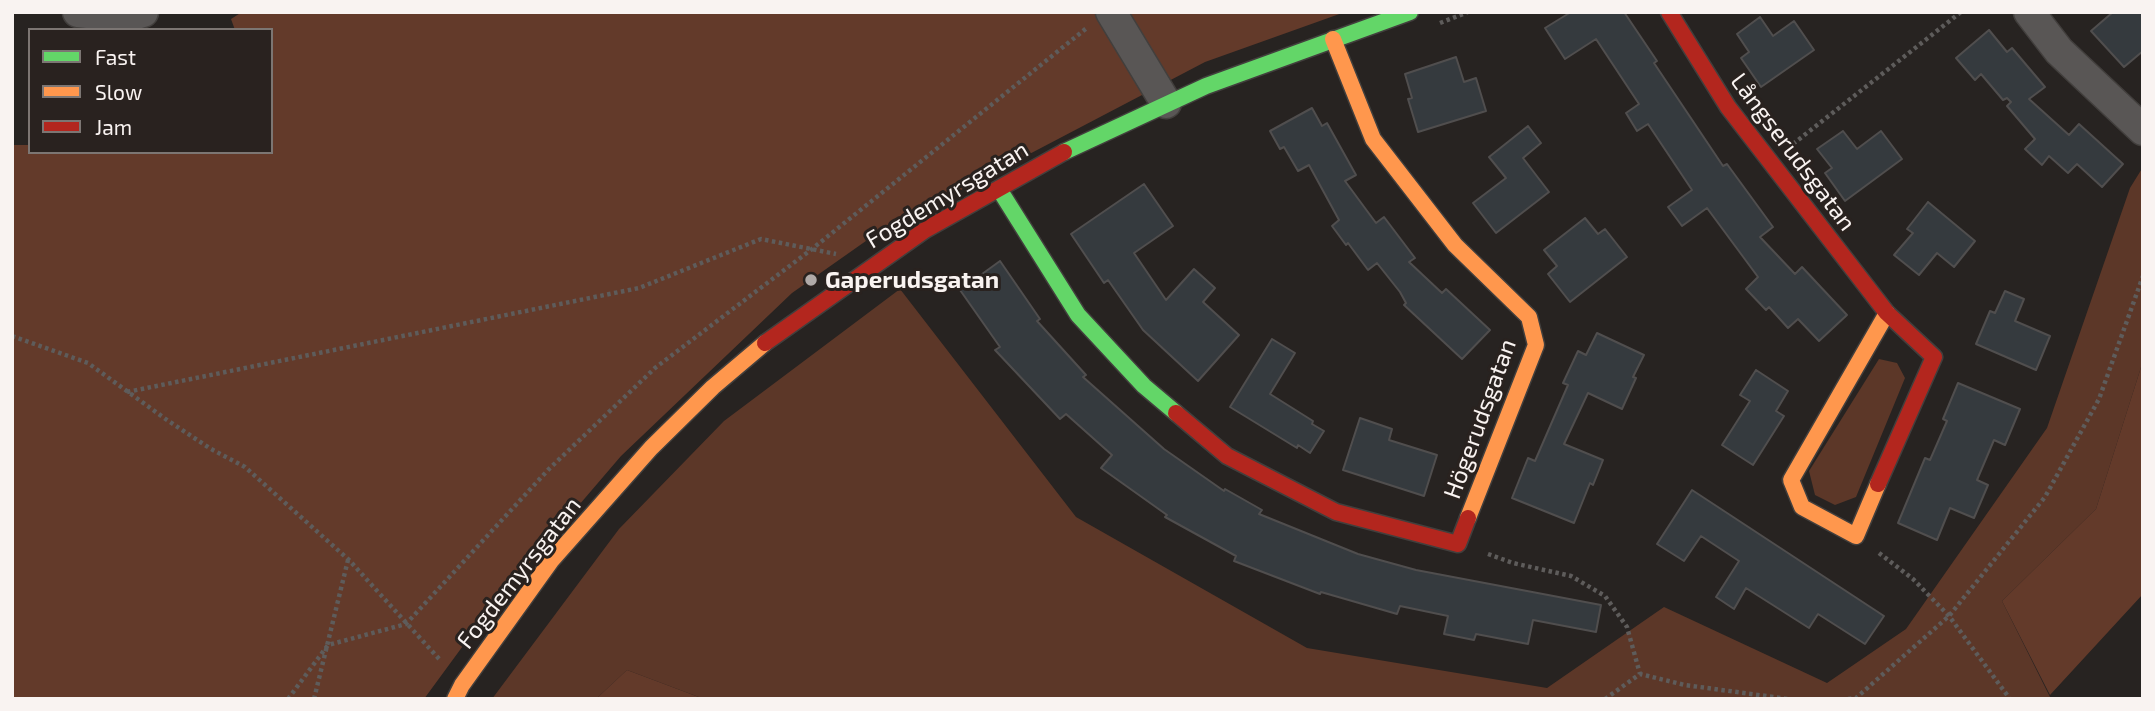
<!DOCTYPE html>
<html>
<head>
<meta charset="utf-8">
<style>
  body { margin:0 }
  #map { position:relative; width:2155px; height:711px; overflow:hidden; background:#272321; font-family:"Exo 2",sans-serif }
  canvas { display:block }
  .frame { position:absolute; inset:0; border:14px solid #f9f3f1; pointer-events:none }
  .legend { position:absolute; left:28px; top:28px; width:245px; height:126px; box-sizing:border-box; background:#29221f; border:2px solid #7c7673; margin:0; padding:9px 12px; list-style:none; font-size:21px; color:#f9f3f1 }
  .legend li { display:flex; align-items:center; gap:14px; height:35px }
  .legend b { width:35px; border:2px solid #7c7673 }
</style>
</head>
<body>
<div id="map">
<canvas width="2155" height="711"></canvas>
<div class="frame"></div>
<ul class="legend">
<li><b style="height:9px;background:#63d668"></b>Fast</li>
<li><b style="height:9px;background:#ff974d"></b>Slow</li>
<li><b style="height:9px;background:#b3261e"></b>Jam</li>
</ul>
</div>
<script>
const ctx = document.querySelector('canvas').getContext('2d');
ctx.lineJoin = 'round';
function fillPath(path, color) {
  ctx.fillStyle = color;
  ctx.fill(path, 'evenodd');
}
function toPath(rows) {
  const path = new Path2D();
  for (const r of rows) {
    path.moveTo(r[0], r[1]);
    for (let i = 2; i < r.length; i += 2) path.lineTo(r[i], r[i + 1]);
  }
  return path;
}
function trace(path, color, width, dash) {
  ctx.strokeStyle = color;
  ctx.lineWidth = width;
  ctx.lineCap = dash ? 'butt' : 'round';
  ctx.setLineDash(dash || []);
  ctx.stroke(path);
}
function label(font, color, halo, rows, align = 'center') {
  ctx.font = font + ' "Exo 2",sans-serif';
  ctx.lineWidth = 6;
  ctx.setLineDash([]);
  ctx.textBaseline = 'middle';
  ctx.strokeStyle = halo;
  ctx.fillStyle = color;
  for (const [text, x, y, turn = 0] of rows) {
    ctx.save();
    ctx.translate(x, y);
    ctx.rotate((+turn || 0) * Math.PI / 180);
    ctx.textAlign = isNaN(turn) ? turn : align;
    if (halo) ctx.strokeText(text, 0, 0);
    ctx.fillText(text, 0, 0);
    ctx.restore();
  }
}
const green = toPath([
  [2143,167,2143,361,2096,509,2002,601,2051,699,704,699,627,670,596,699,492,699,619,529,724,421,900,289,1076,517,1307,648,1547,688,1664,607,1827,683,1906,629,2047,428,2130,188],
  [1879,359,1897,363,1905,378,1856,497,1835,505,1815,495,1809,471]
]);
const forest = toPath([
  [242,12,1345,12,1205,62,873,236,792,293,621,456,490,609,424,699,12,699,12,145,30,145,30,152,271,152,271,30,235,30,231,19],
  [2143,361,2143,594,2050,695,2002,601,2096,509],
  [627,670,704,699,596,699]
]);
const building = toPath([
  [1571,12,1624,12,1657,61,1654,63,1723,166,1727,164,1773,227,1760,237,1795,274,1802,267,1847,315,1819,341,1798,319,1788,328,1769,307,1766,310,1746,289,1758,277,1707,208,1682,226,1668,207,1692,190,1648,124,1637,131,1626,113,1639,104,1596,39,1565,59,1545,28,1571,12],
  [2113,12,2143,12,2143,51,2124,67,2091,31,2113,12],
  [1760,17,1773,36,1794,21,1814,50,1761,87,1741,58,1749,52,1737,34,1760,17],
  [1989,30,2007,52,2012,48,2045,87,2029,99,2069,135,2079,124,2123,164,2102,187,2077,164,2068,173,2049,156,2042,165,2025,149,2035,139,2007,106,2011,102,2007,98,2003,100,1981,74,1975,80,1956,58,1989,30],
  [1456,57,1464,82,1476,78,1486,111,1418,132,1408,99,1412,98,1405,74,1456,57],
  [1312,108,1322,126,1327,123,1356,175,1345,181,1376,223,1384,217,1415,258,1409,262,1442,293,1446,289,1490,330,1462,359,1404,305,1406,303,1400,292,1377,263,1368,270,1348,243,1346,245,1332,226,1339,220,1309,165,1298,171,1284,147,1280,149,1270,131,1312,108],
  [1528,126,1541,143,1523,158,1549,192,1496,233,1473,203,1506,178,1489,157,1528,126],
  [1843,131,1857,149,1881,131,1902,159,1845,201,1825,173,1832,168,1817,149,1843,131],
  [1144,184,1173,226,1134,253,1166,300,1194,269,1215,288,1203,302,1239,335,1198,381,1143,330,1108,280,1104,283,1071,234,1144,184],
  [1928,202,1975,241,1954,267,1937,253,1919,275,1894,255,1913,233,1907,229,1928,202],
  [1585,218,1598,234,1605,229,1627,257,1570,302,1548,274,1557,266,1544,250,1585,218],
  [1000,261,1040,319,1037,321,1086,375,1083,377,1164,449,1224,491,1225,489,1262,510,1259,514,1358,554,1416,570,1601,605,1596,632,1533,620,1528,644,1476,634,1474,640,1444,634,1448,616,1400,606,1397,614,1321,592,1320,594,1234,561,1236,556,1165,517,1167,515,1101,468,1112,455,1066,414,1060,419,995,350,1000,347,960,290,1000,261],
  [2005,291,2024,299,2015,321,2050,336,2036,370,1976,344,1990,311,1995,313,2005,291],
  [1597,333,1644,355,1633,377,1636,378,1622,409,1588,393,1564,444,1603,460,1593,485,1590,483,1574,523,1512,498,1528,458,1535,461,1568,385,1563,383,1578,351,1586,355,1597,333],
  [1272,339,1295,353,1270,394,1313,421,1312,424,1324,431,1310,453,1298,445,1297,448,1230,407,1272,339],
  [1756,370,1788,391,1776,411,1784,416,1753,465,1722,445,1750,401,1740,395,1756,370],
  [1958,383,2020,409,2005,445,1994,440,1977,480,1988,485,1974,518,1950,508,1937,540,1898,523,1925,458,1930,460,1947,421,1943,419,1958,383],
  [1360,418,1392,429,1389,440,1437,455,1424,496,1343,470,1360,418],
  [1692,490,1884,616,1865,644,1818,614,1809,628,1746,588,1734,609,1716,597,1739,561,1701,536,1684,561,1657,544,1692,490]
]);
const path = toPath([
  [1440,23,1468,12],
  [1793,144,1961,12],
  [12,336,88,363,167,420,211,449,245,467,349,560,441,661],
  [127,392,639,288,761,239,836,254],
  [1879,553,1913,579,1949,616,2010,699],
  [1488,554,1513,563,1571,576,1605,596,1627,627,1640,674],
  [288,699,328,645,406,624,548,470,655,368,812,249,1088,27],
  [314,699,348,560],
  [1605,699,1640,674,1685,685,1788,699],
  [1848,699,1856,698,1949,616,2045,497,2099,399,2143,276]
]);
const street = toPath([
  [78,12,127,17,143,12],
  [1111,12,1166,103],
  [2029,12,2059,51,2143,130]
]);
const fast = toPath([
  [1064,152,1206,86,1410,12],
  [999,189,1078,315,1144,386,1176,413]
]);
const slow = toPath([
  [1333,39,1373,139,1455,245,1529,317,1536,345,1468,518],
  [1878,484,1856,536,1802,507,1791,480,1887,313],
  [455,699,462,685,551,561,651,448,713,387,765,343]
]);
const jam = toPath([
  [1669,12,1728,107,1887,313,1934,357,1878,484],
  [765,343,925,230,1064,152],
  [1176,413,1227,456,1336,512,1458,544,1468,518]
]);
const markers = [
  [811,280,7,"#b0aaa8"]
];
const streetNames = [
  ["Långserudsgatan",1793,152,53],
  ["Fogdemyrsgatan",947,195,-31],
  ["Högerudsgatan",1480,419,-70],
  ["Fogdemyrsgatan",519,573,-52]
];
const poiNames = [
  ["Gaperudsgatan",825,280]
];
fillPath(green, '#5c3728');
fillPath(forest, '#633a2a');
fillPath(building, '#353a3e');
trace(building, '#504e4e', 2);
trace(street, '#423f3d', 33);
trace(fast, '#423f3d', 19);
trace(slow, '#423f3d', 19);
trace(jam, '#423f3d', 19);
trace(path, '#5e5c5b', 4.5, [3.5, 3.5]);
trace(street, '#595655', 30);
trace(fast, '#63d668', 16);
trace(slow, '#ff974d', 16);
trace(jam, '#b3261e', 16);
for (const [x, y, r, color] of markers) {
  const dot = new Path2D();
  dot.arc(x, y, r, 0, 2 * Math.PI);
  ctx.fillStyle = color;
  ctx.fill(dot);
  trace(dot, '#29221f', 2.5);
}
label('24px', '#f9f3f1', '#29221f', streetNames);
label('bold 24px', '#f9f3f1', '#29221f', poiNames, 'left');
</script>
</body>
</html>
